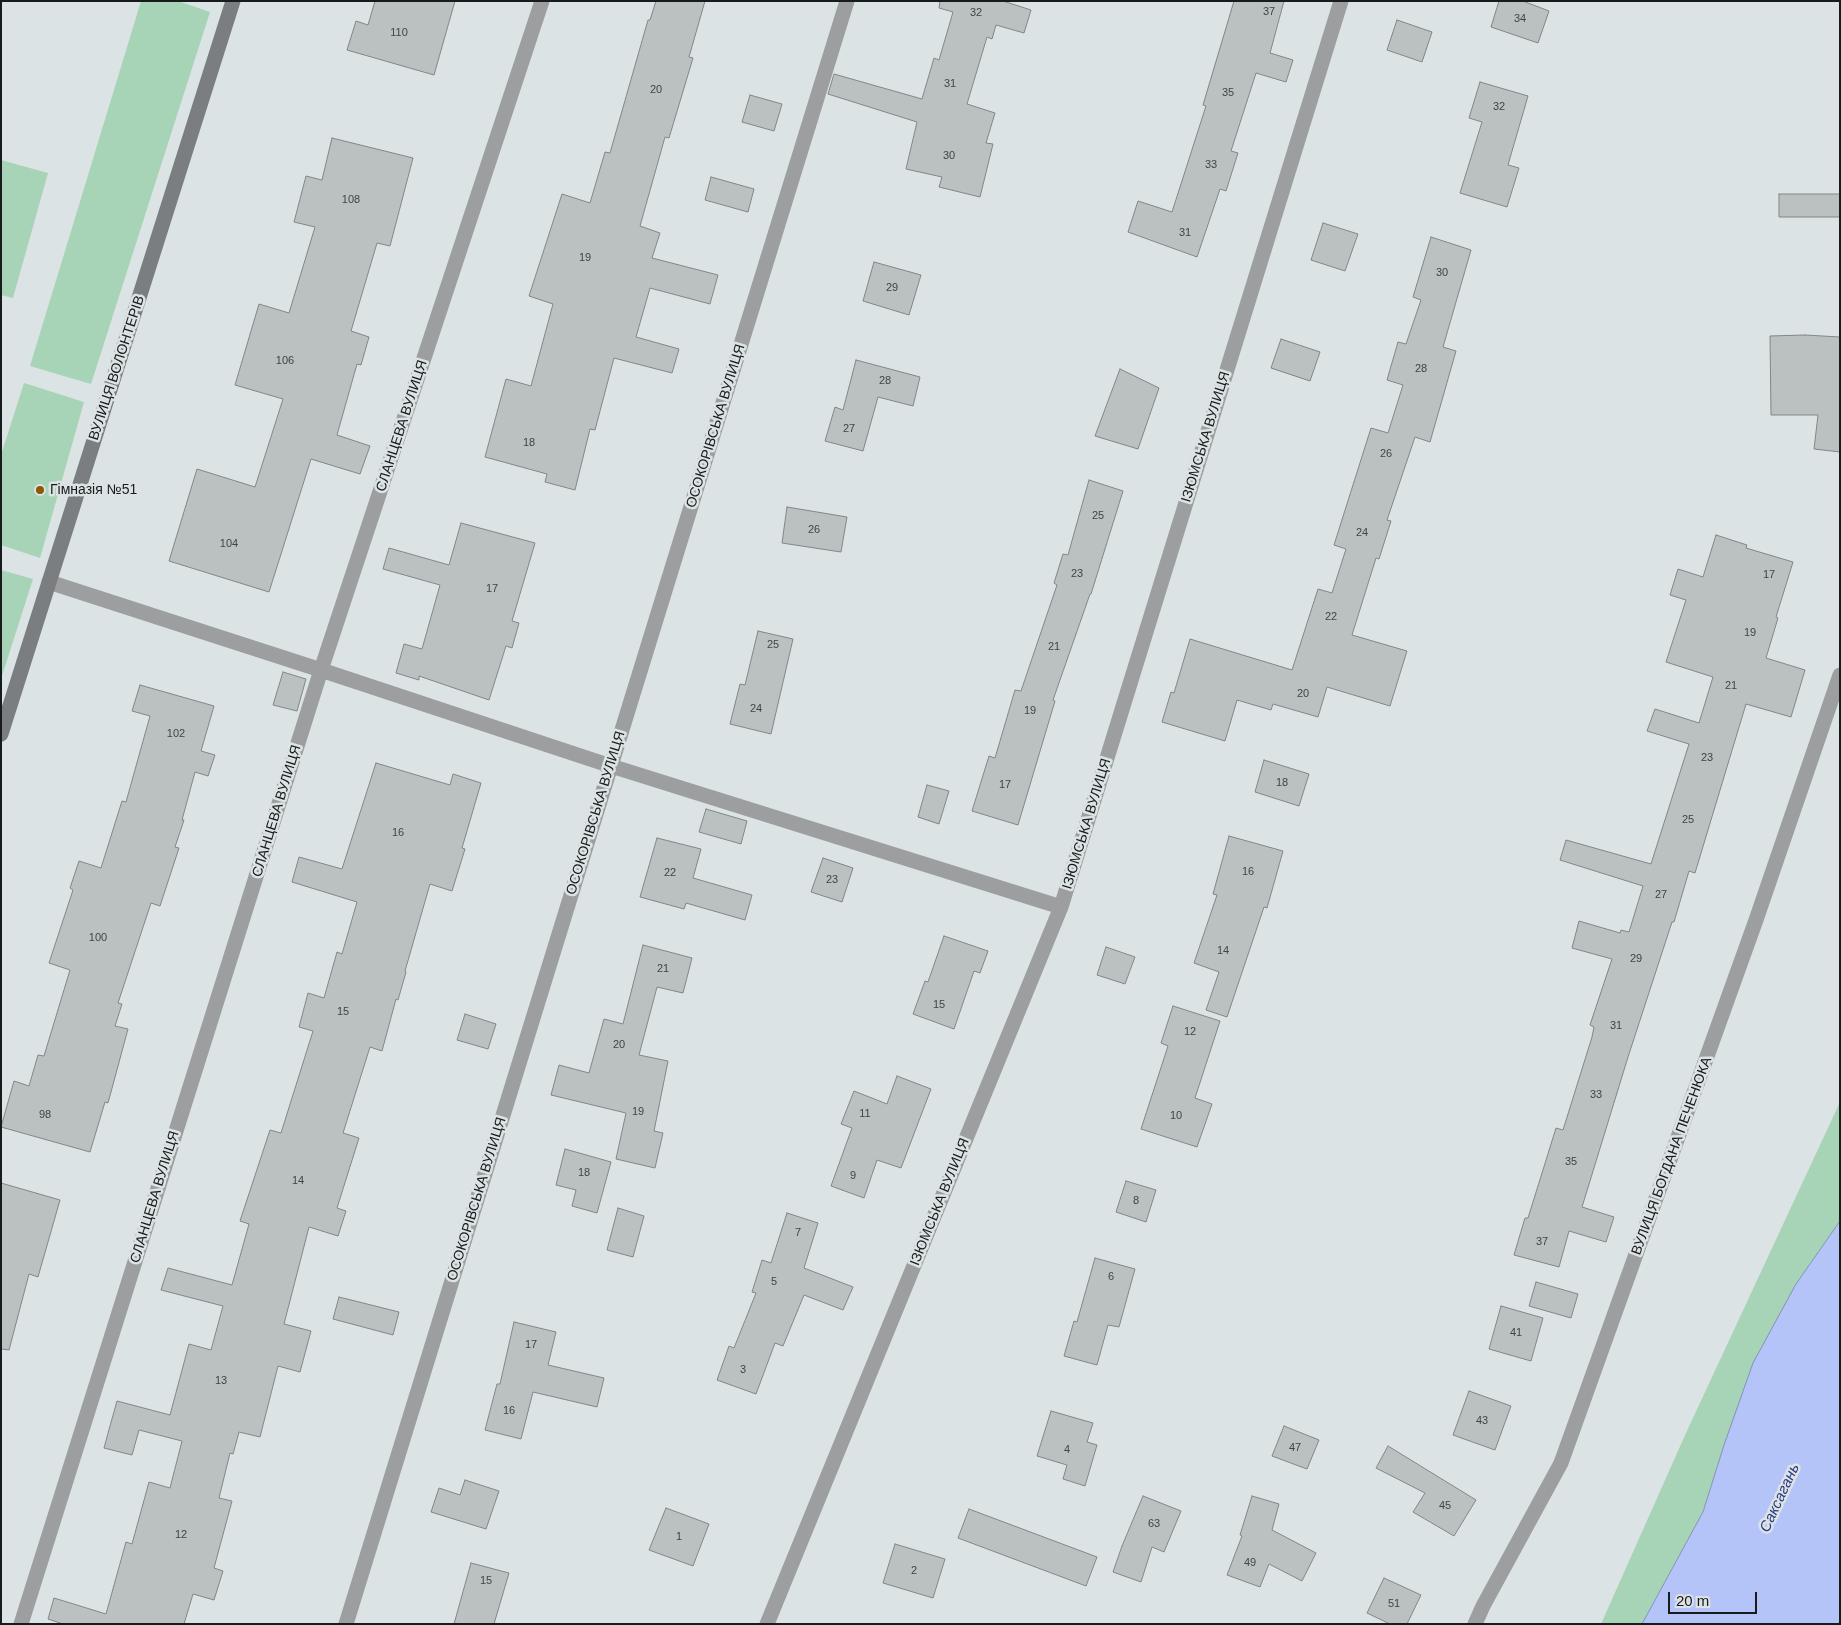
<!DOCTYPE html>
<html>
<head>
<meta charset="utf-8">
<style>
  body { margin:0 }
  #map { position:relative; width:1841px; height:1625px; overflow:hidden; background:#dce3e4; font-family:Arial,sans-serif }
  canvas { display:block }
  .frame { position:absolute; inset:0; border:2px solid #181b1b; pointer-events:none }
  .scale { position:absolute; left:1668px; top:1592px; width:89px; height:22px; box-sizing:border-box; border:2px solid #181b1b; border-top:0; padding-left:6px; font-size:15px; line-height:18px; white-space:nowrap; color:#181b1b; -webkit-text-stroke:4px #dce3e4; paint-order:stroke }
</style>
</head>
<body>
<div id="map">
<canvas width="1841" height="1625"></canvas>
<div class="frame"></div>
<div class="scale">20 m</div>
</div>
<script>
const ctx = document.querySelector('canvas').getContext('2d');
ctx.lineJoin = 'round';
function fillPath(path, color) {
  ctx.fillStyle = color;
  ctx.fill(path, 'evenodd');
}
function toPath(rows) {
  const path = new Path2D();
  for (const r of rows) {
    path.moveTo(r[0], r[1]);
    for (let i = 2; i < r.length; i += 2) path.lineTo(r[i], r[i + 1]);
  }
  return path;
}
function trace(path, color, width, dash) {
  ctx.strokeStyle = color;
  ctx.lineWidth = width;
  ctx.lineCap = dash ? 'butt' : 'round';
  ctx.setLineDash(dash || []);
  ctx.stroke(path);
}
function label(font, color, halo, rows, align = 'center') {
  ctx.font = font + ' Arial,sans-serif';
  ctx.lineWidth = 5;
  ctx.setLineDash([]);
  ctx.textBaseline = 'middle';
  ctx.strokeStyle = halo;
  ctx.fillStyle = color;
  for (const [text, x, y, turn = 0] of rows) {
    ctx.save();
    ctx.translate(x, y);
    ctx.rotate((+turn || 0) * Math.PI / 180);
    ctx.textAlign = isNaN(turn) ? turn : align;
    if (halo) ctx.strokeText(text, 0, 0);
    ctx.fillText(text, 0, 0);
    ctx.restore();
  }
}
const green = toPath([
  [141,1,178,1,210,12,91,384,30,366],
  [1,160,48,173,13,298,1,295],
  [24,383,84,402,40,558,1,545,1,455],
  [1,570,33,579,1,679],
  [1840,1102,1840,1221,1796,1284,1724,1445,1703,1512,1642,1624,1601,1624,1686,1433]
]);
const water = toPath([
  [1840,1221,1840,1621,1838,1624,1642,1624,1703,1512,1724,1445,1753,1363,1796,1284,1840,1221]
]);
const building = toPath([
  [375,1,455,1,434,75,347,50,356,21,368,25,375,1],
  [656,1,705,1,689,57,693,58,669,138,665,137,640,226,660,233,652,258,718,275,710,304,650,288,636,337,679,349,672,373,614,358,595,430,590,429,575,490,545,482,547,474,485,457,506,379,531,386,553,304,529,296,562,194,590,203,605,152,610,153,648,20,650,20,656,1],
  [940,1,1003,1,1031,10,1024,33,996,25,992,39,987,37,967,104,995,113,986,143,993,144,980,197,939,187,942,177,906,169,917,122,828,94,834,74,922,99,934,58,939,60,953,12,939,8,940,1],
  [1234,1,1284,1,1270,53,1293,60,1286,82,1256,73,1231,151,1238,153,1226,191,1220,189,1197,257,1128,232,1138,201,1172,212,1206,106,1203,105,1234,1],
  [1499,1,1523,1,1549,11,1538,43,1491,27,1499,1],
  [1397,20,1432,32,1422,62,1387,50,1397,20],
  [1480,82,1528,96,1508,165,1519,168,1507,207,1460,193,1482,122,1469,118,1480,82],
  [750,95,782,104,774,131,742,122,750,95],
  [332,138,413,158,390,246,377,243,351,331,369,337,361,365,357,364,337,435,370,446,360,474,311,459,269,592,169,561,197,469,255,487,283,399,235,385,259,304,289,313,315,227,294,222,306,176,322,180,332,138],
  [711,177,754,189,748,212,705,200,711,177],
  [1779,194,1840,194,1840,217,1779,217,1779,194],
  [1323,223,1358,234,1345,271,1311,260,1323,223],
  [1431,237,1471,250,1443,347,1456,351,1430,442,1415,437,1387,520,1391,521,1379,559,1376,558,1352,635,1407,651,1390,706,1327,687,1318,717,1273,704,1271,710,1237,700,1225,741,1162,722,1171,692,1174,693,1190,639,1292,670,1318,589,1332,593,1346,549,1334,545,1371,428,1388,433,1403,385,1387,380,1398,342,1406,344,1421,300,1413,297,1431,237],
  [874,262,921,275,909,315,863,301,874,262],
  [1805,335,1840,337,1840,452,1814,449,1818,415,1771,415,1770,336,1805,335],
  [1281,339,1320,352,1310,381,1271,368,1281,339],
  [856,360,920,377,913,406,878,397,863,451,825,441,835,407,843,410,856,360],
  [1120,369,1159,388,1138,449,1095,436,1120,369],
  [1089,480,1123,491,1091,594,1090,594,1053,700,1055,701,1018,825,972,811,989,756,995,758,1015,690,1021,691,1057,585,1054,583,1063,554,1068,555,1089,480],
  [787,507,847,517,841,552,782,543,787,507],
  [461,523,535,543,512,621,519,623,512,648,506,646,489,700,419,676,419,680,396,673,404,644,422,649,440,585,383,569,389,548,449,565,461,523],
  [1716,535,1747,545,1746,548,1793,562,1776,617,1778,618,1766,658,1805,670,1791,717,1746,704,1695,873,1689,871,1674,922,1672,922,1628,1057,1582,1207,1614,1217,1606,1242,1569,1231,1559,1267,1514,1255,1525,1218,1528,1218,1556,1128,1563,1130,1592,1037,1594,1027,1590,1025,1612,959,1572,948,1579,921,1620,933,1621,930,1629,932,1643,886,1560,860,1566,840,1651,864,1689,744,1647,731,1655,709,1699,723,1713,677,1666,662,1686,600,1670,595,1678,569,1703,577,1716,535],
  [758,631,793,639,771,734,730,724,740,684,745,685,758,631],
  [283,672,306,679,297,711,273,705,283,672],
  [140,685,214,706,201,751,215,755,208,776,195,772,182,820,184,820,175,847,179,848,160,906,151,903,118,1003,122,1004,115,1026,128,1029,108,1103,105,1102,90,1152,1,1127,14,1081,29,1086,38,1055,44,1056,70,970,49,963,73,890,70,888,79,861,101,868,122,801,126,802,150,716,132,711,140,685],
  [1264,760,1309,774,1299,806,1255,792,1264,760],
  [376,763,450,785,453,774,481,783,462,848,465,849,452,891,430,884,405,971,406,972,398,1000,396,999,382,1051,370,1047,343,1133,359,1138,337,1208,346,1211,338,1236,309,1227,284,1324,311,1331,300,1372,278,1366,260,1437,239,1432,233,1454,230,1453,219,1498,232,1501,214,1568,223,1571,214,1600,193,1594,184,1624,63,1624,48,1619,54,1598,106,1614,126,1542,132,1544,149,1482,170,1488,182,1441,139,1430,132,1455,104,1448,110,1426,117,1401,170,1415,189,1344,211,1350,223,1306,161,1290,168,1268,232,1285,249,1224,240,1221,270,1130,281,1133,313,1031,299,1027,308,993,324,998,337,952,342,954,357,902,292,882,299,857,342,869,376,763],
  [927,785,949,791,939,824,918,817,927,785],
  [706,809,747,821,741,844,699,832,706,809],
  [1229,836,1283,851,1267,908,1264,907,1227,1017,1206,1010,1219,972,1194,963,1217,895,1213,894,1229,836],
  [657,838,701,849,693,878,752,895,745,920,686,903,684,909,640,897,657,838],
  [823,858,853,868,842,902,811,892,823,858],
  [944,936,988,951,980,973,974,971,954,1029,913,1014,925,981,928,982,944,936],
  [643,945,692,958,683,993,657,987,639,1055,668,1061,654,1131,663,1133,655,1168,616,1159,626,1113,551,1095,559,1065,589,1073,604,1019,623,1024,643,945],
  [1106,947,1135,957,1125,984,1097,975,1106,947],
  [1173,1006,1220,1021,1195,1098,1212,1104,1197,1147,1141,1129,1168,1046,1161,1043,1173,1006],
  [465,1014,496,1024,488,1049,457,1040,465,1014],
  [897,1076,931,1089,901,1168,877,1160,864,1198,831,1186,852,1128,841,1124,854,1091,887,1104,897,1076],
  [565,1149,611,1162,597,1213,572,1206,576,1190,556,1185,565,1149],
  [1126,1181,1156,1190,1146,1222,1116,1212,1126,1181],
  [1,1183,60,1200,38,1277,29,1274,9,1350,1,1349,1,1183],
  [618,1208,644,1216,633,1257,607,1250,618,1208],
  [787,1213,818,1223,804,1268,853,1287,843,1310,804,1295,783,1346,775,1343,756,1394,717,1380,729,1346,734,1348,756,1293,752,1292,762,1260,771,1263,787,1213],
  [1095,1258,1135,1269,1119,1327,1108,1325,1097,1365,1064,1356,1074,1321,1077,1322,1095,1258],
  [1536,1282,1578,1294,1571,1318,1529,1306,1536,1282],
  [339,1297,399,1312,393,1335,333,1319,339,1297],
  [1501,1306,1543,1318,1531,1361,1489,1349,1501,1306],
  [514,1322,556,1332,548,1365,604,1378,597,1407,533,1392,521,1439,485,1430,497,1384,500,1384,514,1322],
  [1469,1391,1511,1406,1495,1450,1453,1435,1469,1391],
  [1051,1411,1093,1423,1087,1442,1097,1445,1085,1486,1063,1479,1067,1465,1037,1456,1051,1411],
  [1284,1426,1319,1440,1307,1469,1272,1456,1284,1426],
  [1388,1446,1476,1500,1454,1536,1413,1512,1425,1493,1376,1468,1388,1446],
  [465,1480,499,1491,486,1529,431,1512,439,1488,460,1495,465,1480],
  [1143,1496,1181,1511,1164,1552,1152,1547,1141,1582,1113,1572,1122,1546,1143,1496],
  [1252,1496,1279,1504,1272,1530,1316,1553,1302,1581,1269,1564,1260,1587,1227,1575,1242,1536,1240,1535,1252,1496],
  [666,1508,709,1524,693,1566,649,1550,666,1508],
  [969,1509,1097,1557,1086,1586,958,1538,969,1509],
  [895,1544,945,1559,933,1598,883,1583,895,1544],
  [471,1563,509,1573,494,1624,454,1624,471,1563],
  [1384,1578,1421,1595,1407,1624,1390,1624,1367,1613,1384,1578]
]);
const street = toPath([
  [49,582,321,670,611,766,1061,907],
  [21,1624,321,670,542,1],
  [346,1624,847,1],
  [767,1624,1061,907,1341,1],
  [1475,1624,1483,1606,1561,1463,1756,920,1840,675]
]);
const secondary = toPath([
  [1,734,233,1]
]);
const markers = [
  [40,490,5,"#8b5804"]
];
const numberNames = [
  ["37",1269,12],
  ["32",976,13],
  ["34",1520,19],
  ["110",399,33],
  ["31",950,84],
  ["20",656,90],
  ["35",1228,93],
  ["32",1499,107],
  ["30",949,156],
  ["33",1211,165],
  ["108",351,200],
  ["31",1185,233],
  ["19",585,258],
  ["30",1442,273],
  ["29",892,288],
  ["106",285,361],
  ["28",1421,369],
  ["28",885,381],
  ["27",849,429],
  ["18",529,443],
  ["26",1386,454],
  ["25",1098,516],
  ["26",814,530],
  ["24",1362,533],
  ["104",229,544],
  ["23",1077,574],
  ["17",1769,575],
  ["17",492,589],
  ["22",1331,617],
  ["19",1750,633],
  ["25",773,645],
  ["21",1054,647],
  ["21",1731,686],
  ["20",1303,694],
  ["24",756,709],
  ["19",1030,711],
  ["102",176,734],
  ["23",1707,758],
  ["18",1282,783],
  ["17",1005,785],
  ["25",1688,820],
  ["16",398,833],
  ["16",1248,872],
  ["22",670,873],
  ["23",832,880],
  ["27",1661,895],
  ["100",98,938],
  ["14",1223,951],
  ["29",1636,959],
  ["21",663,969],
  ["15",939,1005],
  ["15",343,1012],
  ["31",1616,1026],
  ["12",1190,1032],
  ["20",619,1045],
  ["33",1596,1095],
  ["19",638,1112],
  ["11",865,1114],
  ["98",45,1115],
  ["10",1176,1116],
  ["35",1571,1162],
  ["18",584,1173],
  ["9",853,1176],
  ["14",298,1181],
  ["8",1136,1201],
  ["7",798,1233],
  ["37",1542,1242],
  ["6",1111,1277],
  ["5",774,1282],
  ["41",1516,1333],
  ["17",531,1345],
  ["3",743,1370],
  ["13",221,1381],
  ["16",509,1411],
  ["43",1482,1421],
  ["47",1295,1448],
  ["4",1067,1450],
  ["45",1445,1506],
  ["63",1154,1524],
  ["12",181,1535],
  ["1",679,1537],
  ["49",1250,1563],
  ["2",914,1571],
  ["15",486,1581],
  ["51",1394,1604]
];
const streetNames = [
  ["ВУЛИЦЯ ВОЛОНТЕРІВ",117,368,-72],
  ["СЛАНЦЕВА ВУЛИЦЯ",402,426,-72],
  ["ОСОКОРІВСЬКА ВУЛИЦЯ",716,426,-73],
  ["ІЗЮМСЬКА ВУЛИЦЯ",1206,437,-73],
  ["СЛАНЦЕВА ВУЛИЦЯ",277,811,-73],
  ["ОСОКОРІВСЬКА ВУЛИЦЯ",596,813,-73],
  ["ІЗЮМСЬКА ВУЛИЦЯ",1087,824,-73],
  ["ВУЛИЦЯ БОГДАНА ПЕЧЕНЮКА",1672,1156,-70],
  ["СЛАНЦЕВА ВУЛИЦЯ",155,1197,-73],
  ["ОСОКОРІВСЬКА ВУЛИЦЯ",477,1199,-73],
  ["ІЗЮМСЬКА ВУЛИЦЯ",940,1202,-68]
];
const poiNames = [
  ["Гімназія №51",50,490]
];
const waterNames = [
  ["Саксагань",1780,1498,-65]
];
fillPath(green, '#a7d3b7');
fillPath(water, '#b4c4f9');
trace(water, '#8591b6', 1);
fillPath(building, '#bac1c0');
trace(building, '#808786', 1);
trace(street, '#9c9ea0', 15);
trace(secondary, '#7b7e80', 15);
for (const [x, y, r, color] of markers) {
  const dot = new Path2D();
  dot.arc(x, y, r, 0, 2 * Math.PI);
  ctx.fillStyle = color;
  ctx.fill(dot);
  trace(dot, '#dce3e4', 2);
}
label('11px', '#404444', null, numberNames);
label('14px', '#181b1b', '#dce3e4', streetNames);
label('14px', '#181b1b', '#dce3e4', poiNames, 'left');
label('italic 15px', '#2a3781', '#dce3e4', waterNames);
</script>
</body>
</html>
